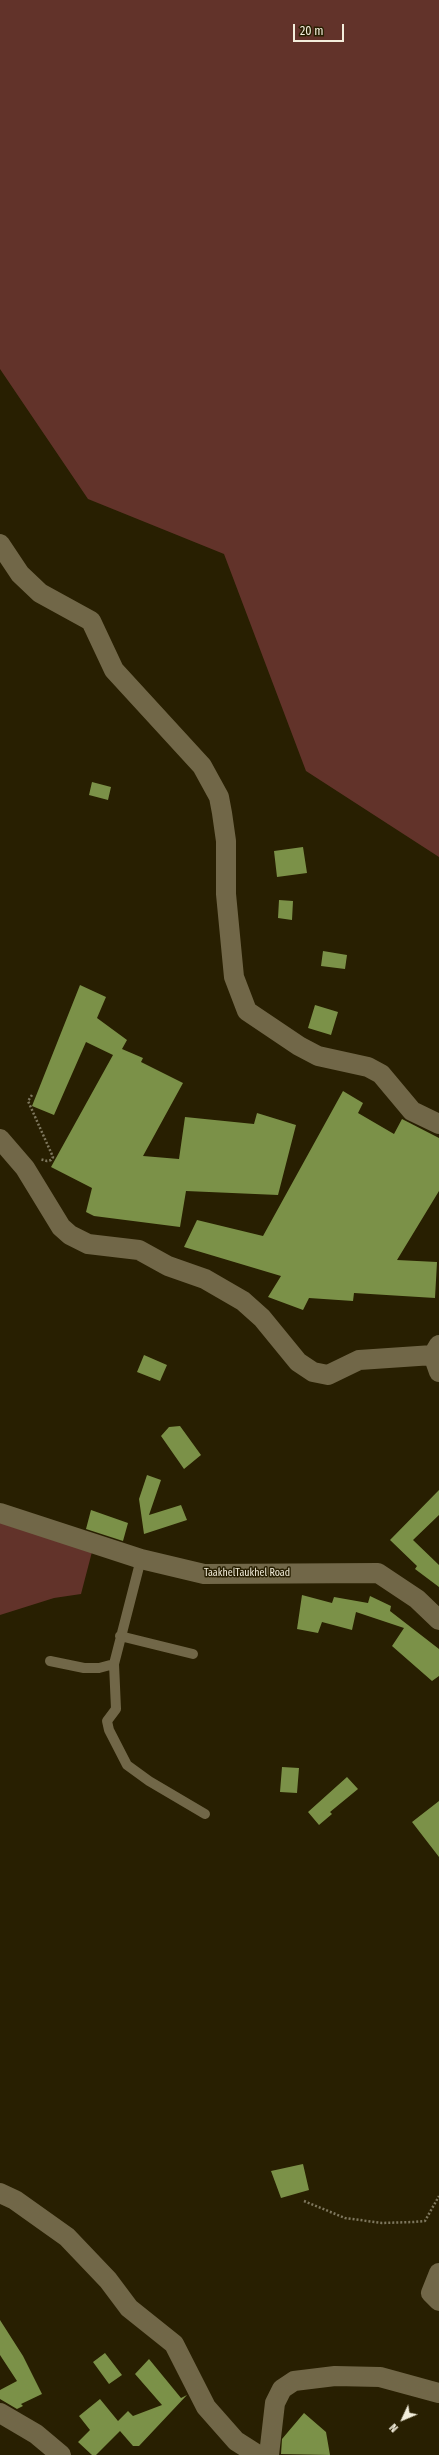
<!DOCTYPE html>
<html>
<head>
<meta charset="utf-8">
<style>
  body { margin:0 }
  #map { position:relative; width:439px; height:2455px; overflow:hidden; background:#281f01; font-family:"Fira Sans Condensed",sans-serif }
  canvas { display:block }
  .north { position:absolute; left:383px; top:2399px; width:40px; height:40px; -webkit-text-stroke:3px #281f01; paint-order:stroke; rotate:226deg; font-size:11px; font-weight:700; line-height:16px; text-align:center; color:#f3eedc }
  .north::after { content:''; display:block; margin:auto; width:14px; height:18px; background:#f3eedc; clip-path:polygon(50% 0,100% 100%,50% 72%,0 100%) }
  .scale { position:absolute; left:293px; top:24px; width:51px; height:18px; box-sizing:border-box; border:2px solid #f3eedc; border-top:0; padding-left:5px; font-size:12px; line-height:14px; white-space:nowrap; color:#f3eedc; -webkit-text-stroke:3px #281f01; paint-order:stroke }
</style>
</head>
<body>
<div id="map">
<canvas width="439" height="2455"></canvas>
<div class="north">N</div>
<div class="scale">20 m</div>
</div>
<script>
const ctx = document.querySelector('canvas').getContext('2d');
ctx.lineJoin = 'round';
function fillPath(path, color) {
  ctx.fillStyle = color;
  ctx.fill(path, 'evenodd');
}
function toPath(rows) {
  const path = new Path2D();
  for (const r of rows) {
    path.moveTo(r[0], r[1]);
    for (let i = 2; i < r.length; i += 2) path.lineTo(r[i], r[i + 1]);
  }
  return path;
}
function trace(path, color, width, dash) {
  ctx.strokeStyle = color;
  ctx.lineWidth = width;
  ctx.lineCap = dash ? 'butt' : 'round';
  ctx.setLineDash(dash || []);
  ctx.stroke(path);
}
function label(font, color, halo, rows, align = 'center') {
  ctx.font = font + ' "Fira Sans Condensed",sans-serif';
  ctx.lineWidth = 3;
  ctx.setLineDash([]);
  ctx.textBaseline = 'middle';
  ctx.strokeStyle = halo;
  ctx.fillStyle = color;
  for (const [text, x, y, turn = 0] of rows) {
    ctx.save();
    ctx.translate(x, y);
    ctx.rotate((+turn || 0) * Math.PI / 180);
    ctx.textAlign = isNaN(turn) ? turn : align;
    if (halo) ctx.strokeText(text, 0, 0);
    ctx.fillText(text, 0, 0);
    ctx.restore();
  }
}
const green = toPath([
  [0,0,439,0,439,857,306,771,224,554,88,499,0,369],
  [0,1518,93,1548,81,1594,54,1598,0,1615]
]);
const building = toPath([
  [92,782,111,787,108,800,89,795],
  [303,847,307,873,277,877,274,851],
  [279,900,293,901,292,920,278,918],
  [323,951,347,955,345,969,321,966],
  [80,985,106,997,97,1018,127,1040,122,1049,143,1058,141,1062,183,1083,143,1156,179,1159,185,1117,254,1124,257,1113,296,1125,278,1195,186,1191,180,1227,94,1216,86,1212,92,1188,51,1167,113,1055,86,1042,54,1115,32,1106],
  [315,1005,338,1012,331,1035,308,1028],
  [343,1091,363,1103,358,1113,394,1134,402,1119,439,1138,439,1191,397,1260,437,1262,435,1298,354,1293,353,1301,309,1298,303,1310,268,1297,281,1276,184,1247,197,1220,263,1236],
  [144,1355,167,1365,160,1381,137,1372],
  [180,1426,201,1455,184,1469,161,1436,169,1427],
  [147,1475,161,1480,149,1515,181,1505,187,1520,144,1534,139,1499],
  [439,1490,439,1515,413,1540,439,1565,439,1587,415,1569,417,1566,390,1540],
  [91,1510,128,1523,123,1541,86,1529],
  [302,1595,332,1603,334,1597,368,1603,370,1596,391,1606,390,1611,439,1649,439,1676,432,1681,392,1646,404,1628,356,1612,352,1630,322,1622,318,1633,297,1629],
  [282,1767,299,1768,297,1793,280,1792],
  [347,1777,358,1789,330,1812,332,1814,319,1825,308,1812],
  [439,1801,439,1857,412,1822],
  [303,2164,309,2190,281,2198,271,2171],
  [0,2320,23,2356,42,2394,21,2404,23,2406,17,2409,0,2399,0,2390,17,2381,0,2355],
  [105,2353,122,2375,109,2384,93,2362],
  [149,2359,181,2398,187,2395,139,2446,133,2446,120,2431,96,2455,92,2455,78,2442,90,2430,79,2416,100,2399,118,2421,128,2411,133,2416,162,2405,135,2374],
  [304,2413,326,2432,330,2455,281,2454,282,2439]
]);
const path = toPath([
  [32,1095,28,1101,53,1157,51,1160,47,1161,40,1159],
  [304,2201,345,2218,382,2223,414,2222,425,2221,439,2196]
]);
const lane = toPath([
  [141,1559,114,1664,116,1709,107,1721,109,1730,127,1765,149,1781,205,1814],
  [120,1636,193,1654],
  [50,1661,84,1668,99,1668,114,1664]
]);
const street = toPath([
  [0,544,20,574,40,593,91,621,114,670,202,766,219,797,222,813,226,841,226,894,234,977,247,1011,299,1046,318,1056,368,1067,381,1074,412,1111,439,1124],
  [0,1139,25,1168,61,1227,70,1235,88,1244,139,1250,168,1266,205,1279,243,1301,262,1318,298,1362,313,1372,328,1375,359,1360,433,1355],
  [439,1345,433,1355,439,1372],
  [0,1513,141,1559,204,1574,378,1573,417,1599,439,1620],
  [0,2193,15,2200,67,2237,108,2280,129,2308,174,2344,206,2407,236,2441,258,2455],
  [439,2273,431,2293,439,2301],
  [0,2413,36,2434,61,2455],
  [269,2455,275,2403,282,2389,294,2381,335,2376,380,2377,439,2393]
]);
const streetNames = [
  ["TaakhelTaukhel Road",247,1573]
];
fillPath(green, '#62332a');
fillPath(building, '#7b9148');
trace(path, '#7e775e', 2.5, [2, 2]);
trace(lane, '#716748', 10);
trace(street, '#716748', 20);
label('10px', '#f3eedc', '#281f01', streetNames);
</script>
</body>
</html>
